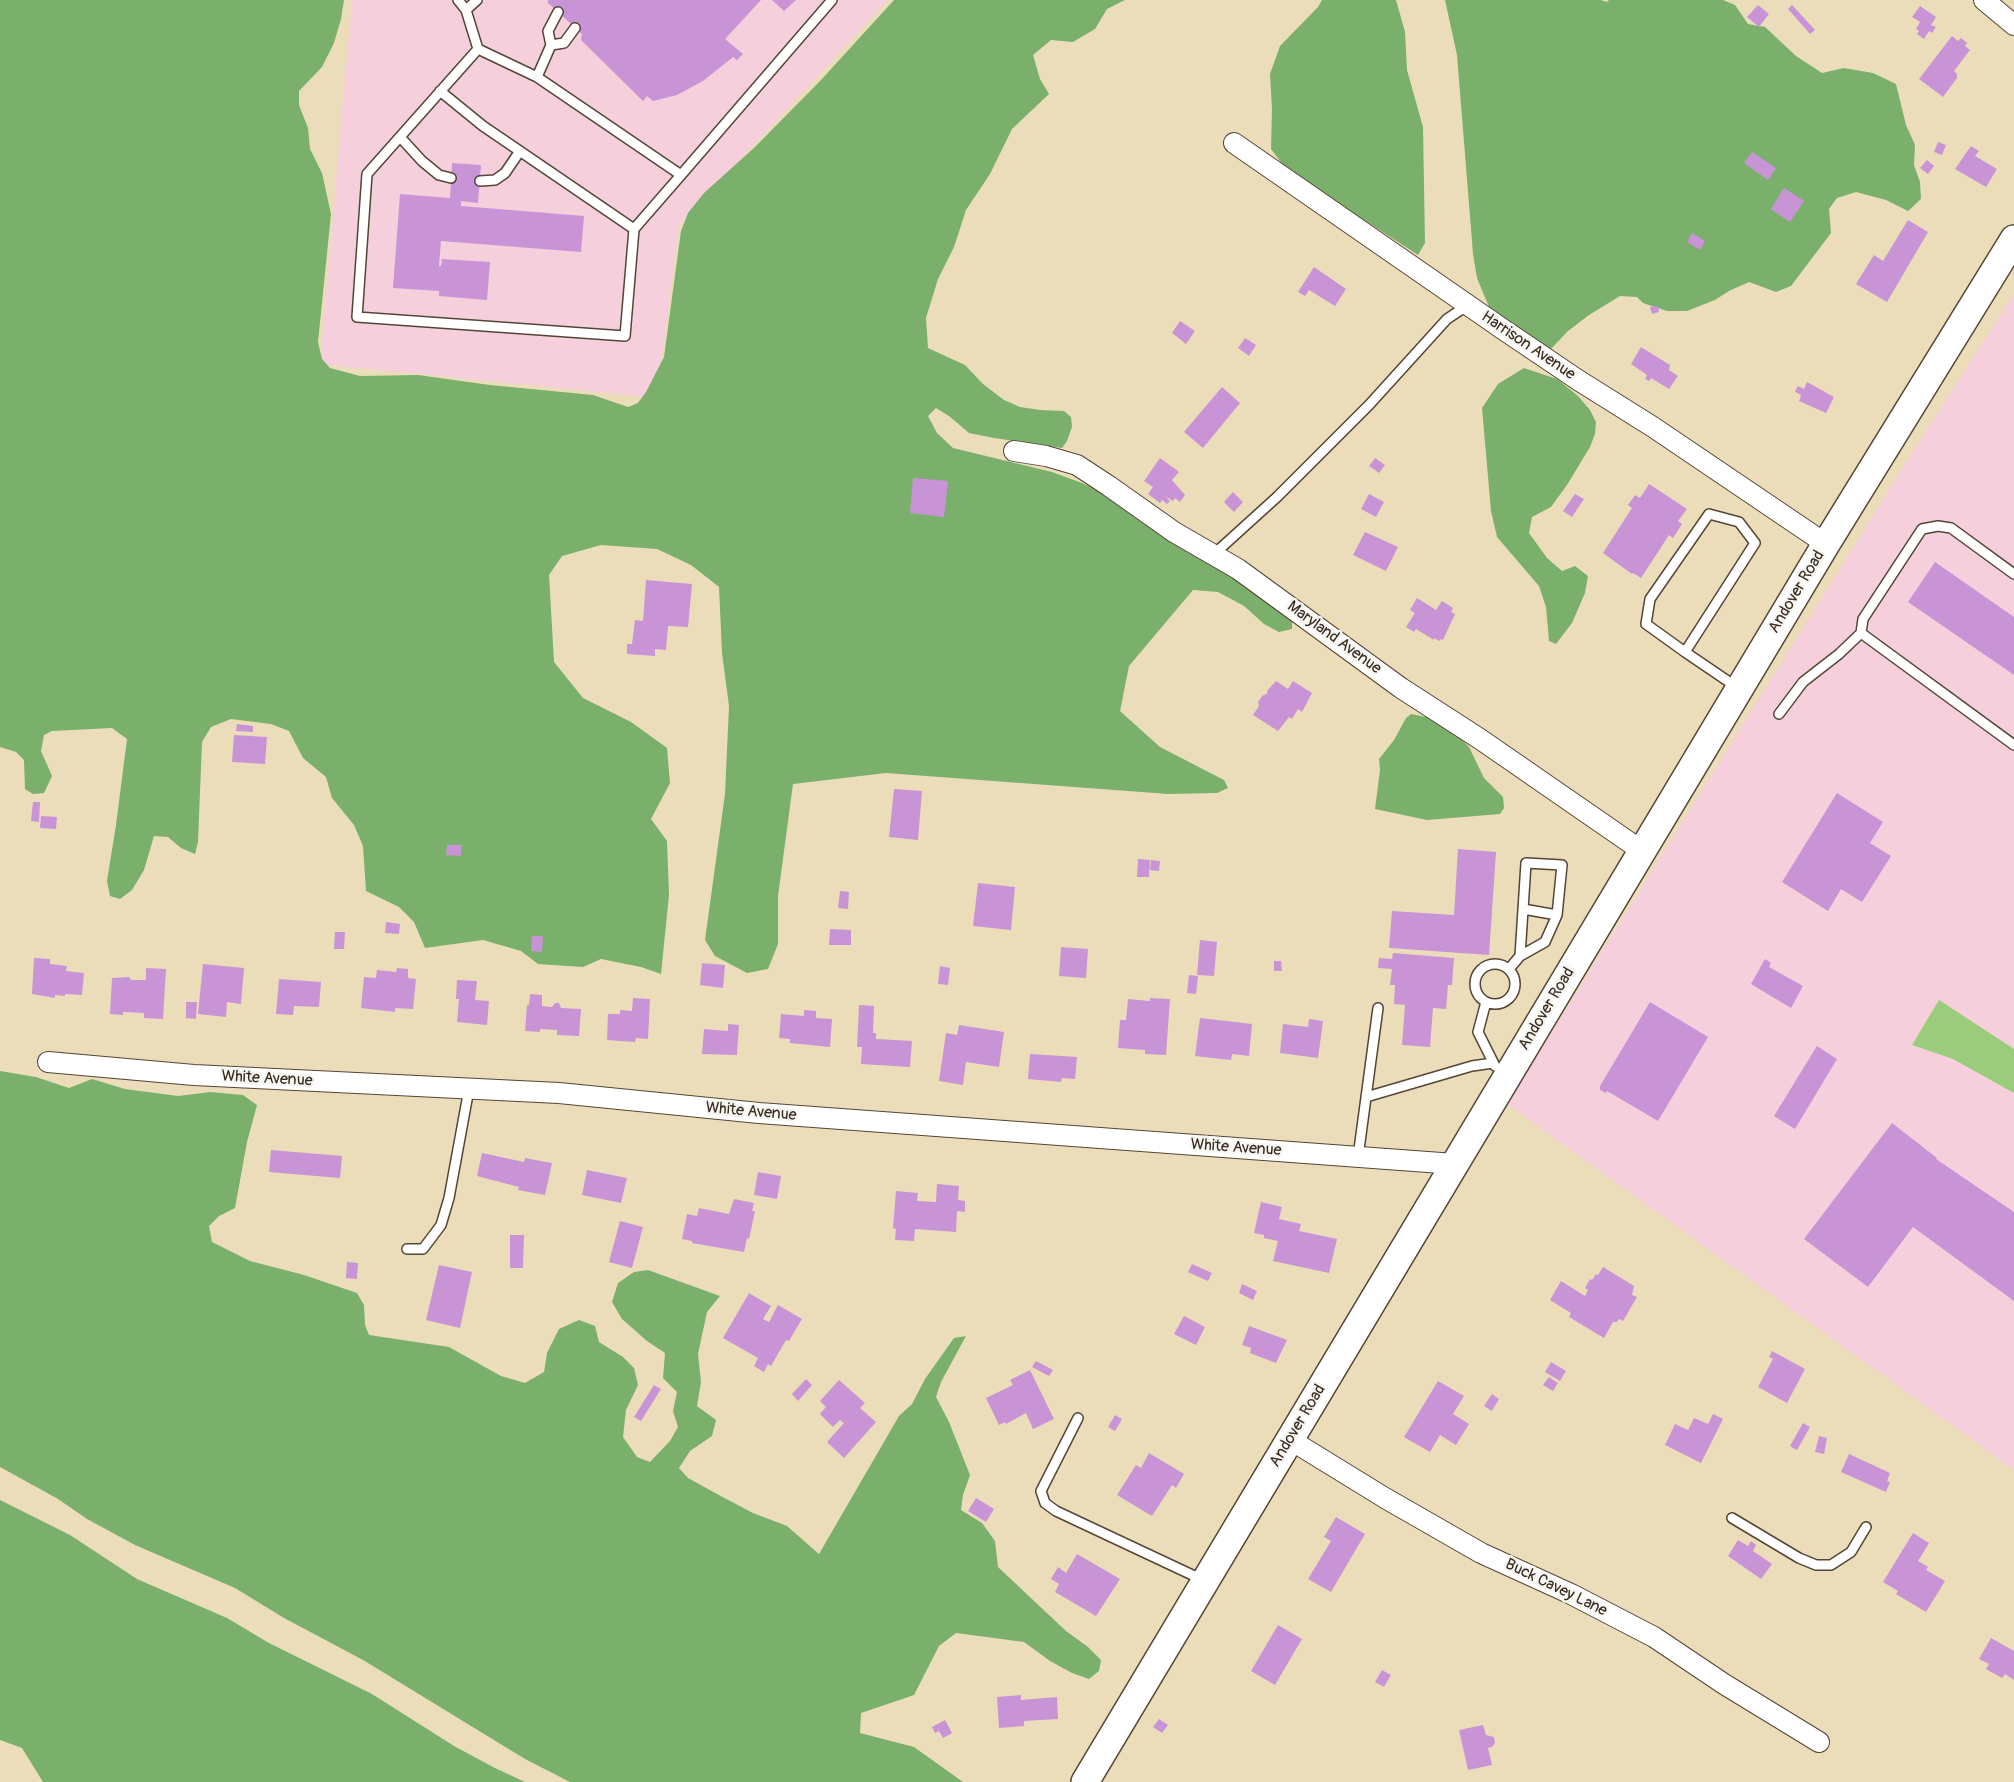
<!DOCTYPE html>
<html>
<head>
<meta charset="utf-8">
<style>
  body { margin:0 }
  canvas { display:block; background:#ebddba }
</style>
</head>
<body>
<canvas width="2014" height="1782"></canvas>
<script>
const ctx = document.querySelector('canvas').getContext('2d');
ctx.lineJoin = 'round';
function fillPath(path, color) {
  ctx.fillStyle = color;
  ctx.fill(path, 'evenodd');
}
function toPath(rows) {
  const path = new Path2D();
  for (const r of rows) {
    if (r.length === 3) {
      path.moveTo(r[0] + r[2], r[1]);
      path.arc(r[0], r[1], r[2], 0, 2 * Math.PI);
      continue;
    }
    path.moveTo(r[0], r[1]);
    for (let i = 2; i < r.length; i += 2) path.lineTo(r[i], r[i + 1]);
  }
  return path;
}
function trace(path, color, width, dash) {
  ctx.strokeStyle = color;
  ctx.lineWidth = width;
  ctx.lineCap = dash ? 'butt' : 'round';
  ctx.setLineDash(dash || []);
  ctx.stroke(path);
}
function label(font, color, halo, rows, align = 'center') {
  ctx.font = font + ' Pangolin,sans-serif';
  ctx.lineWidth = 5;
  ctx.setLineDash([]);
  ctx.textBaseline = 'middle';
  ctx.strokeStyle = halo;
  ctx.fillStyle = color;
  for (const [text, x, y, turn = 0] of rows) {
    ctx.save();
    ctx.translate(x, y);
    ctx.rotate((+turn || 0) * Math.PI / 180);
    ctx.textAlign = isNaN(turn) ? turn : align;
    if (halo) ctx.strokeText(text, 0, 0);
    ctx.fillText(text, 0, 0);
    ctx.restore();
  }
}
const built = toPath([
  [352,0,888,0,679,226,657,398,320,364],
  [2014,294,2014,1049,1939,1000,1912,1044,1953,1059,2014,1093,2014,1470,1507,1104,1907,461]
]);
const green = toPath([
  [1939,1000,2014,1049,2014,1093,1953,1059,1912,1045]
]);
const forest = toPath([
  [0,0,344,0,341,19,334,43,322,67,299,91,299,105,308,128,310,149,322,173,331,214,318,342,322,359,330,368,360,376,418,375,490,385,593,395,628,407,638,403,646,392,664,357,681,231,688,213,704,193,755,147,821,80,894,0,1125,0,1107,9,1095,29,1073,42,1051,40,1033,55,1040,79,1049,94,1012,129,990,174,966,210,954,247,938,279,926,318,928,348,965,365,983,384,1004,400,1020,407,1040,410,1064,411,1071,417,1072,427,1067,441,1062,448,994,438,969,433,949,416,936,408,928,416,937,433,953,448,1052,472,1082,483,1118,499,1223,567,1292,619,1292,629,1279,632,1264,624,1244,606,1218,592,1193,590,1129,666,1120,711,1160,747,1224,780,1228,788,1217,793,1168,794,886,773,793,784,778,896,778,944,768,969,747,973,715,956,705,940,725,794,729,706,722,653,719,587,691,565,657,549,601,545,562,556,549,575,554,662,583,698,631,722,667,748,670,783,651,819,667,841,669,895,661,974,641,967,601,959,583,967,538,964,521,951,483,940,425,948,414,922,399,907,366,891,363,846,354,825,332,798,326,777,303,758,289,731,271,724,231,719,211,727,202,742,198,842,195,854,181,848,168,837,154,836,144,870,132,890,120,899,110,896,107,881,116,825,127,739,112,728,52,731,44,735,41,751,52,776,44,793,33,794,25,789,24,760,16,752,0,747],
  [1322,0,1396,0,1405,32,1407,70,1423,127,1425,243,1418,255,1286,169,1271,149,1272,109,1270,74,1280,46,1318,7],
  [1445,0,1601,0,1607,2,1609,0,1723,0,1735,5,1748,24,1765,27,1796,56,1822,73,1844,68,1873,73,1896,84,1906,125,1915,145,1914,165,1920,182,1921,199,1908,211,1886,200,1856,192,1837,198,1829,209,1831,233,1791,286,1776,292,1749,282,1729,291,1715,300,1687,311,1667,311,1643,303,1637,297,1620,296,1589,315,1568,331,1550,350,1525,336,1489,307,1477,278,1473,254,1457,55],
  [1524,368,1557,379,1578,396,1590,410,1596,422,1595,434,1590,447,1567,485,1551,507,1532,517,1529,533,1547,558,1562,571,1575,566,1588,576,1585,593,1572,623,1556,644,1549,641,1546,607,1539,586,1497,537,1491,511,1482,408,1498,384],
  [1411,714,1426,717,1453,731,1469,747,1484,778,1503,797,1504,808,1500,814,1427,820,1375,809,1380,770,1379,759,1394,740,1406,718],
  [0,1071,36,1077,69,1088,92,1079,125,1089,178,1096,210,1092,243,1095,257,1105,247,1142,235,1208,219,1216,209,1226,212,1242,250,1261,304,1275,357,1293,364,1305,365,1325,369,1335,449,1347,501,1376,525,1383,544,1372,547,1353,559,1329,579,1320,595,1326,599,1342,623,1357,634,1368,638,1385,626,1410,623,1437,637,1457,650,1462,670,1441,678,1427,673,1411,677,1392,663,1378,665,1353,647,1341,622,1319,612,1302,618,1283,634,1272,648,1270,720,1296,707,1312,698,1354,701,1382,697,1406,716,1420,712,1436,690,1451,679,1468,688,1478,717,1494,753,1513,787,1526,819,1554,899,1416,912,1404,925,1379,954,1338,966,1336,941,1382,936,1397,949,1422,970,1475,963,1495,961,1510,982,1523,995,1541,998,1567,1066,1631,1088,1647,1101,1660,1099,1671,1089,1679,1072,1673,1050,1661,1024,1642,956,1633,939,1646,914,1695,861,1713,860,1733,914,1747,963,1782,570,1782,525,1759,363,1660,284,1618,235,1588,135,1545,87,1519,58,1499,0,1467],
  [0,1500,70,1535,137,1579,227,1618,269,1643,372,1694,454,1746,495,1768,525,1782,43,1782,22,1748,0,1740]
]);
const building = toPath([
  [549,0,761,0,725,39,743,54,737,60,733,57,703,81,677,95,653,101,647,96,643,101,581,40,582,34,547,2],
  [772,0,796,0,784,11],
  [1758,5,1769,14,1759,27,1747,17],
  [1792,5,1815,30,1810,34,1788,9],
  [1920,6,1936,17,1931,25,1936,27,1932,33,1929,31,1924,39,1917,34,1919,31,1916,29,1920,22,1912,17],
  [1952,36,1958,41,1961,38,1967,43,1965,46,1970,50,1954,71,1957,74,1957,78,1943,97,1919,79],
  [1938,142,1946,145,1942,155,1934,152],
  [1971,146,1979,151,1975,156,1997,169,1986,187,1955,169],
  [1752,152,1776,168,1768,180,1744,163],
  [1927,160,1934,166,1928,174,1920,168],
  [452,163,481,165,478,203,461,201,461,206,584,216,581,252,441,241,439,266,441,266,442,259,490,262,487,300,439,296,439,291,393,288,400,194,450,198],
  [1784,188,1804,201,1790,222,1771,209],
  [1908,220,1928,232,1887,302,1856,284,1874,255,1883,261],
  [1692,233,1705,241,1700,250,1687,242],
  [1314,267,1346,289,1335,306,1309,290,1305,296,1298,292],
  [1658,306,1659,312,1652,314,1650,307],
  [1180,321,1195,331,1186,344,1172,333],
  [1245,338,1256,345,1249,356,1238,348],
  [1641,347,1670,365,1669,370,1678,376,1669,389,1651,378,1649,381,1645,379,1647,375,1631,364],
  [1807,382,1834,397,1826,413,1799,401,1801,395,1795,392,1796,389,1798,386,1804,389],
  [1222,387,1240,403,1203,448,1184,432],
  [1160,458,1179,472,1172,480,1185,495,1180,502,1175,498,1173,501,1165,496,1170,501,1167,504,1162,500,1160,503,1148,494,1153,487,1144,481],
  [1375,458,1385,465,1379,473,1369,466],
  [913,478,948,481,944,517,910,513],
  [1649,484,1687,509,1678,521,1682,524,1673,538,1669,535,1641,578,1633,573,1632,574,1603,553,1632,508,1628,505,1635,495,1640,498],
  [1233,492,1243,502,1234,512,1224,502],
  [1369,494,1384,502,1376,517,1361,509],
  [1575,494,1584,499,1572,517,1563,511],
  [1365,532,1398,547,1386,571,1353,555],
  [1935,562,2014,617,2014,675,1908,602],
  [646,580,692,584,688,627,668,626,666,650,655,649,655,656,627,654,627,644,632,644,635,620,643,621],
  [1417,598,1436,610,1442,601,1453,608,1451,612,1455,614,1443,640,1441,639,1439,641,1434,638,1434,640,1416,629,1414,632,1406,627,1415,613,1410,610],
  [1276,681,1288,689,1293,681,1312,693,1302,712,1298,709,1292,719,1289,717,1278,731,1253,715,1259,706,1258,702,1262,696,1268,693,1267,691],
  [237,724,253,726,253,732,236,731],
  [234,735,267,737,265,764,232,762],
  [894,789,922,791,918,840,889,837],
  [1837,793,1883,822,1870,843,1891,856,1862,902,1841,889,1828,911,1782,882],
  [33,802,40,802,39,822,31,821],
  [41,816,57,817,56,829,40,828],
  [447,845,462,845,461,856,446,855],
  [1458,849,1496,852,1489,955,1389,948,1392,911,1454,915],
  [1138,859,1150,860,1149,877,1137,877],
  [1151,860,1160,861,1159,871,1150,870],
  [978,883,1015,887,1011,930,973,926],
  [840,891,849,892,848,909,838,908],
  [386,922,400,924,399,934,385,933],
  [830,929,851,930,851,945,829,945],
  [335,932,345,932,344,949,334,949],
  [532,936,543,936,542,952,531,951],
  [1200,940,1217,942,1214,976,1197,975],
  [1061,947,1088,949,1086,978,1059,976],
  [1393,953,1454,958,1452,985,1448,985,1446,1009,1433,1008,1430,1047,1402,1045,1405,1005,1394,1004,1395,985,1390,985,1392,969,1378,968,1379,958,1392,959],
  [34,958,50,959,50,964,67,966,66,971,84,973,82,995,65,994,65,996,55,995,55,998,32,994],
  [1765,959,1771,963,1769,967,1803,986,1791,1008,1751,984],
  [1274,961,1281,961,1282,971,1274,971],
  [702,963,725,965,723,988,700,985],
  [203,964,244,968,241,1004,227,1002,226,1017,198,1014],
  [940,966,950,968,948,985,938,984],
  [146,968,166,969,163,1019,144,1018,144,1013,123,1012,123,1015,110,1014,112,978,129,977,131,980,146,980],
  [397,968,408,969,408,978,416,979,413,1009,395,1008,395,1012,361,1008,364,977,376,978,377,970,396,972],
  [1189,975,1198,976,1196,994,1187,993],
  [279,979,321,982,319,1007,294,1006,293,1015,276,1014],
  [457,980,477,981,475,1000,489,1001,487,1025,457,1022,459,999,456,999],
  [530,994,542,995,542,1006,552,1007,555,1003,559,1003,561,1008,581,1009,579,1036,557,1035,557,1030,540,1029,540,1032,525,1031,527,1005,529,1005],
  [633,998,650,999,648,1039,636,1038,635,1042,607,1040,608,1014,620,1014,620,1010,632,1011],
  [1150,998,1170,999,1166,1055,1145,1054,1145,1050,1118,1048,1120,1020,1126,1020,1128,999,1150,1001],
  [186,1002,197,1002,196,1019,186,1018],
  [1650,1002,1708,1037,1658,1121,1607,1091,1606,1093,1600,1090,1600,1086],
  [859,1005,874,1006,873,1033,876,1033,876,1039,912,1041,910,1067,861,1064,862,1047,857,1047],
  [804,1010,816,1011,816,1018,832,1019,830,1047,790,1043,790,1039,779,1038,781,1014,804,1016],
  [1200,1018,1252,1024,1249,1056,1232,1054,1231,1060,1195,1056],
  [1309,1019,1323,1021,1318,1058,1280,1053,1283,1024,1308,1027],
  [728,1024,739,1025,737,1055,702,1054,704,1029,728,1031],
  [959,1025,1004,1032,999,1067,966,1062,963,1085,939,1081,946,1033,957,1035],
  [1817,1046,1837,1059,1795,1129,1774,1116],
  [1030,1054,1077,1057,1075,1079,1062,1078,1061,1082,1028,1079],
  [1892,1123,1937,1158,1936,1159,2014,1212,2014,1301,1913,1227,1868,1287,1804,1239],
  [271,1150,342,1156,340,1178,269,1172],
  [482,1153,524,1162,525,1158,552,1163,545,1195,518,1190,519,1187,477,1176],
  [587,1170,627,1178,621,1203,582,1195],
  [758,1172,781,1176,777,1199,754,1195],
  [937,1184,959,1186,958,1200,965,1201,965,1212,957,1211,956,1232,915,1229,914,1241,895,1240,896,1229,893,1228,896,1191,918,1193,917,1201,936,1202],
  [734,1199,754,1203,752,1211,755,1211,749,1239,747,1238,744,1252,692,1243,692,1241,682,1239,687,1214,697,1216,699,1208,729,1214],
  [1261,1202,1282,1207,1279,1219,1301,1224,1299,1231,1337,1239,1329,1273,1273,1261,1278,1241,1264,1238,1264,1235,1254,1233],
  [620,1221,643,1227,632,1268,609,1262],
  [510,1235,524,1235,523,1268,510,1268],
  [347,1262,358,1263,357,1279,346,1278],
  [1192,1264,1212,1273,1208,1281,1188,1272],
  [439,1265,472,1272,460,1328,426,1320],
  [1603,1267,1634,1286,1632,1295,1637,1297,1623,1321,1619,1319,1617,1322,1613,1322,1604,1338,1569,1317,1571,1313,1550,1300,1561,1281,1585,1296,1588,1290,1585,1288,1590,1279,1592,1280,1596,1274,1598,1275],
  [1242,1284,1257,1291,1253,1300,1239,1293],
  [749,1293,771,1306,763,1319,769,1322,778,1305,802,1319,789,1341,786,1340,771,1366,768,1364,764,1372,754,1366,758,1358,723,1338],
  [1184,1316,1205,1327,1196,1345,1174,1334],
  [1249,1326,1287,1340,1276,1363,1250,1353,1251,1348,1242,1345],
  [1772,1351,1805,1369,1787,1403,1758,1387,1773,1359,1769,1357],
  [1036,1361,1053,1370,1049,1376,1032,1367],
  [1551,1362,1566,1371,1560,1381,1545,1372],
  [1030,1370,1054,1419,1033,1429,1026,1413,1006,1424,1005,1422,999,1425,986,1398,1013,1385,1010,1380],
  [1549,1377,1558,1383,1553,1391,1543,1385],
  [806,1379,812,1385,798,1401,792,1394],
  [839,1380,865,1403,860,1408,876,1422,844,1458,827,1442,844,1423,840,1420,833,1427,820,1414,826,1407,820,1401],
  [1438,1381,1464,1396,1453,1414,1469,1424,1456,1445,1440,1435,1430,1452,1404,1437],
  [654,1385,661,1389,641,1421,634,1417],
  [1492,1394,1499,1399,1492,1411,1484,1406],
  [1713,1414,1723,1419,1701,1463,1665,1445,1675,1424,1688,1430,1694,1418,1708,1424],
  [1115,1415,1122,1419,1115,1431,1108,1427],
  [1803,1423,1810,1427,1797,1450,1790,1446],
  [1819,1436,1827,1438,1824,1454,1815,1452],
  [1149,1453,1184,1474,1176,1488,1172,1485,1152,1516,1117,1495,1136,1465,1141,1468],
  [1849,1454,1890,1473,1887,1481,1890,1482,1886,1492,1841,1472],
  [976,1498,994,1509,986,1522,968,1511],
  [1336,1517,1365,1534,1331,1592,1308,1579,1331,1541,1324,1537],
  [1913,1533,1929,1543,1918,1561,1928,1567,1926,1570,1945,1581,1926,1612,1896,1594,1898,1591,1883,1582],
  [1738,1540,1748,1546,1751,1541,1756,1545,1753,1551,1772,1564,1761,1579,1728,1556],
  [1077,1554,1120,1579,1096,1616,1055,1592,1059,1584,1051,1579,1058,1567,1066,1573],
  [1278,1625,1302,1639,1275,1685,1251,1671],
  [1991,1638,2014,1651,2014,1680,2005,1674,2002,1678,1986,1669,1989,1664,1979,1659],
  [1382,1670,1391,1675,1384,1687,1375,1682],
  [1021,1695,1021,1700,1057,1697,1058,1719,1024,1721,1024,1726,999,1728,997,1697],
  [1159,1719,1168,1725,1162,1733,1153,1727],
  [945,1720,952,1733,943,1738,939,1731,935,1733,932,1727],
  [1483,1725,1486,1735,1494,1737,1495,1743,1492,1747,1488,1748,1492,1765,1468,1770,1459,1730]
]);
const lane = toPath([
  [458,0,466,10,478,49,367,174,357,317,625,336,634,229],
  [466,10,477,0],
  [551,45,548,31,558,12],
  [478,49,537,77,681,175,832,0],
  [537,77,551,45,564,43,575,28],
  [440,91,483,126,634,229,681,175],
  [400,137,422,161,439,175,451,178],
  [480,181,495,180,505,173,520,151],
  [1213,555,1277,497,1369,405,1447,319,1468,305],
  [1861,633,2014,745],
  [1685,652,1755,543,1739,522,1709,514,1650,599,1646,624,1685,652,1738,688],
  [1779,714,1803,682,1839,654,1861,633,1863,619,1922,529,1938,526,1951,528,2014,574],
  [1523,909,1557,915],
  [1495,984,20],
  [1509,969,1520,956,1526,863,1562,865,1557,915,1545,942,1520,956],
  [1486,1002,1478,1032,1495,1066],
  [1366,1097,1472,1066,1493,1063],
  [1358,1157,1378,1008],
  [407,1249,423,1249,441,1225,449,1198,469,1089],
  [1078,1418,1041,1491,1045,1503,1056,1511,1203,1580],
  [1732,1518,1799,1558,1816,1565,1831,1565,1851,1552,1866,1527]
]);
const street = toPath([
  [1984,0,2014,25],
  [1234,143,1504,330,1578,380,1653,427,1826,544],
  [1014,451,1046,456,1077,465,1109,486,1174,532,1238,569,1401,688,1480,739,1642,851],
  [48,1062,194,1075,559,1093,759,1113,1455,1164],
  [1289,1439,1385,1498,1481,1553,1571,1594,1654,1637,1724,1684,1819,1742]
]);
const secondary = toPath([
  [1085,1782,1826,544,2014,239]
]);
const streetNames = [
  ["Harrison Avenue",1528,346,34],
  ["Andover Road",1797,592,-59],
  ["Maryland Avenue",1334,638,36],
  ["Andover Road",1547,1009,-59],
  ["White Avenue",267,1079,3],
  ["White Avenue",751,1112,5],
  ["White Avenue",1236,1148,4],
  ["Andover Road",1298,1426,-59],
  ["Buck Cavey Lane",1556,1588,26]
];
fillPath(built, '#f5cfdb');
fillPath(green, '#9acc7c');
fillPath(forest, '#7bb06c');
fillPath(building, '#c894d6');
trace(lane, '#554535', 12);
trace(street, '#554535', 22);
trace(secondary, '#554535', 30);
trace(lane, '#fff', 9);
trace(street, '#fff', 20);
trace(secondary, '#fff', 27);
label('16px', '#3b2a1e', '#f6f6f2', streetNames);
</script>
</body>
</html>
